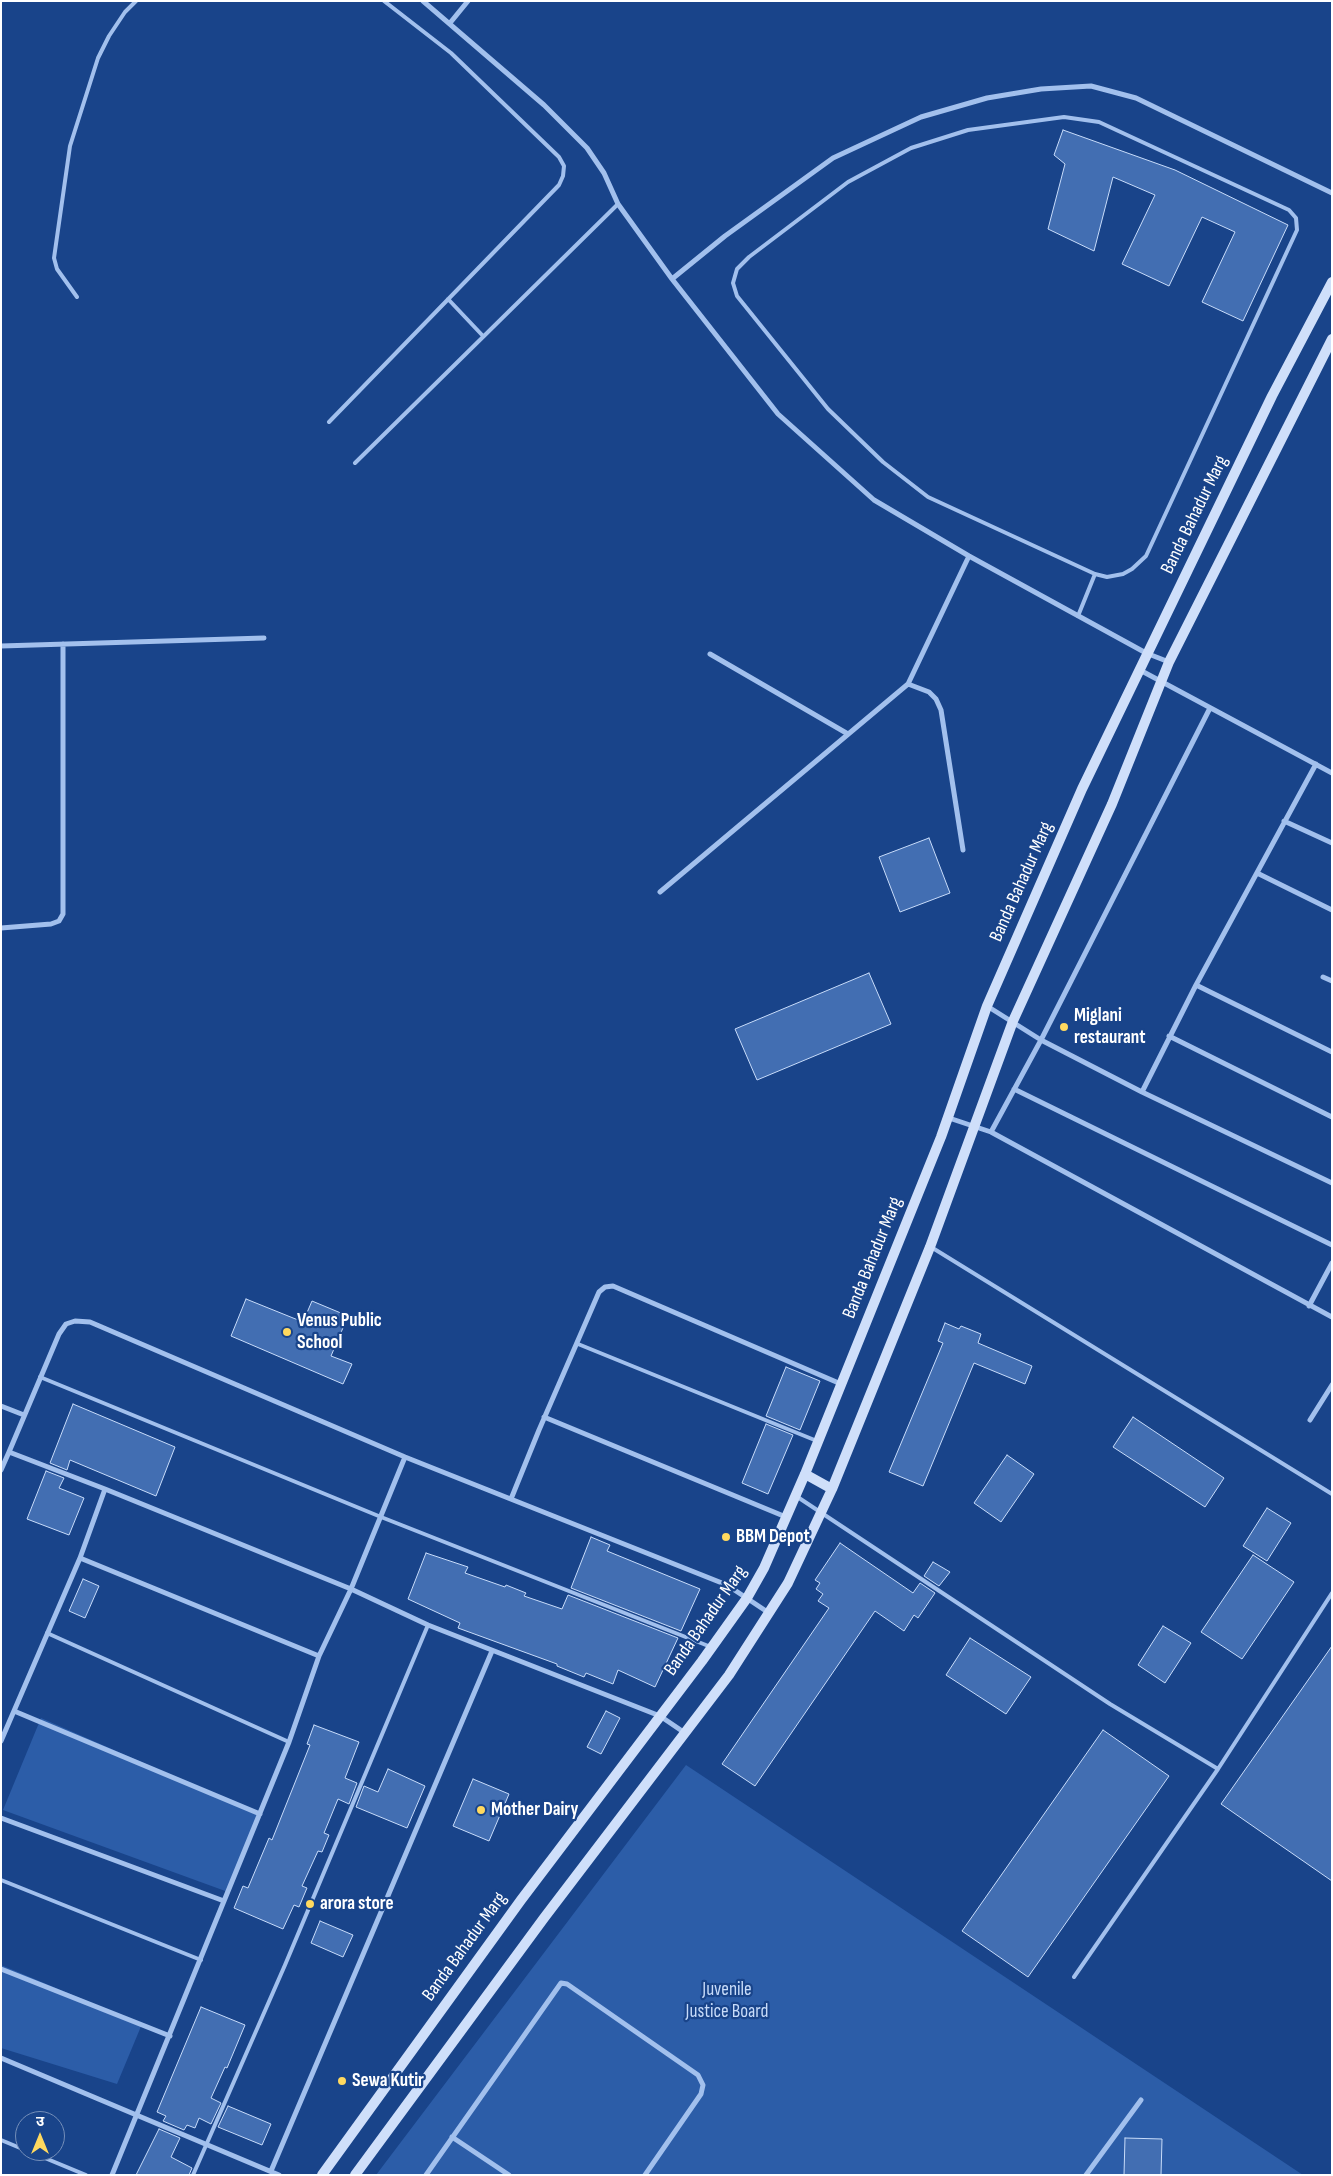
<!DOCTYPE html>
<html>
<head>
<meta charset="utf-8">
<style>
  body { margin:0 }
  #map { position:relative; width:1333px; height:2176px; overflow:hidden; background:#19448a; font-family:"Sofia Sans Condensed","Noto Sans Devanagari",sans-serif }
  canvas { display:block }
  .frame { position:absolute; inset:0; border:2px solid #fff; pointer-events:none }
  .north { position:absolute; left:15px; top:2111px; width:50px; height:50px; box-sizing:border-box; background:#19448a; border:1px solid #758fb9; border-radius:50%; rotate:0deg; font-size:14px; font-weight:700; line-height:20px; text-align:center; color:#fff }
  .north::after { content:''; display:block; margin:auto; width:18px; height:22px; background:#ffd95f; clip-path:polygon(50% 0,100% 100%,50% 72%,0 100%) }
</style>
</head>
<body>
<div id="map">
<canvas width="1333" height="2176"></canvas>
<div class="frame"></div>
<div class="north">उ</div>
</div>
<script>
const ctx = document.querySelector('canvas').getContext('2d');
ctx.lineJoin = 'round';
function fillPath(path, color) {
  ctx.fillStyle = color;
  ctx.fill(path, 'evenodd');
}
function toPath(rows) {
  const path = new Path2D();
  for (const r of rows) {
    path.moveTo(r[0], r[1]);
    for (let i = 2; i < r.length; i += 2) path.lineTo(r[i], r[i + 1]);
  }
  return path;
}
function trace(path, color, width, dash) {
  ctx.strokeStyle = color;
  ctx.lineWidth = width;
  ctx.lineCap = dash ? 'butt' : 'round';
  ctx.setLineDash(dash || []);
  ctx.stroke(path);
}
function label(font, color, halo, rows, align = 'center') {
  ctx.font = font + ' "Sofia Sans Condensed",sans-serif';
  ctx.lineWidth = 4.5;
  ctx.setLineDash([]);
  ctx.textBaseline = 'middle';
  ctx.strokeStyle = halo;
  ctx.fillStyle = color;
  for (const [text, x, y, turn = 0] of rows) {
    ctx.save();
    ctx.translate(x, y);
    ctx.rotate((+turn || 0) * Math.PI / 180);
    ctx.textAlign = isNaN(turn) ? turn : align;
    if (halo) ctx.strokeText(text, 0, 0);
    ctx.fillText(text, 0, 0);
    ctx.restore();
  }
}
const green = toPath([
  [41,1718,260,1814,228,1892,3,1810],
  [686,1765,1303,2175,376,2175],
  [1,1965,142,2024,117,2084,1,2048]
]);
const building = toPath([
  [1063,130,1175,170,1288,225,1243,321,1202,302,1235,232,1202,217,1169,286,1122,264,1155,195,1113,177,1094,251,1048,229,1065,164,1054,155,1063,130],
  [929,838,950,893,900,912,879,857,929,838],
  [869,973,891,1024,757,1080,735,1029,869,973],
  [246,1299,303,1322,312,1301,348,1316,331,1356,352,1364,343,1384,231,1336,246,1299],
  [945,1323,959,1329,961,1326,981,1334,978,1343,1032,1366,1025,1384,974,1363,923,1486,889,1472,943,1343,938,1341,945,1323],
  [786,1367,820,1381,800,1430,766,1416,786,1367],
  [73,1404,175,1447,156,1496,70,1460,67,1470,50,1463,73,1404],
  [1133,1417,1224,1478,1205,1507,1113,1447,1133,1417],
  [766,1424,793,1435,768,1494,742,1483,766,1424],
  [1007,1455,1034,1474,1001,1522,974,1503,1007,1455],
  [46,1471,64,1478,59,1488,84,1498,69,1535,27,1519,46,1471],
  [1267,1508,1291,1523,1267,1561,1243,1546,1267,1508],
  [591,1537,610,1545,607,1551,700,1589,681,1631,571,1588,591,1537],
  [840,1543,913,1593,920,1583,935,1593,918,1618,914,1615,904,1631,875,1611,755,1786,722,1764,829,1608,818,1601,823,1594,816,1589,820,1583,815,1580,840,1543],
  [426,1553,468,1567,465,1573,505,1587,506,1585,526,1593,524,1596,562,1609,568,1595,678,1638,655,1687,618,1670,613,1684,586,1673,584,1677,557,1666,557,1664,458,1628,460,1623,408,1599,426,1553],
  [1253,1555,1294,1582,1242,1659,1201,1632,1253,1555],
  [933,1562,950,1572,939,1586,924,1576,933,1562],
  [83,1579,99,1586,85,1618,69,1611,83,1579],
  [1163,1626,1191,1643,1165,1683,1138,1665,1163,1626],
  [970,1638,1031,1677,1006,1714,946,1675,970,1638],
  [1332,1646,1332,1881,1221,1804,1332,1646],
  [606,1711,620,1718,601,1754,587,1747,606,1711],
  [314,1725,359,1742,345,1778,357,1783,349,1804,338,1799,324,1833,329,1835,322,1852,318,1851,302,1886,307,1888,299,1907,294,1905,283,1929,234,1908,243,1886,248,1888,269,1838,272,1840,310,1745,307,1744,314,1725],
  [1103,1730,1169,1776,1028,1977,962,1931,1103,1730],
  [388,1769,425,1786,407,1828,356,1807,364,1786,378,1792,388,1769],
  [473,1779,509,1794,489,1841,453,1826,473,1779],
  [320,1921,353,1935,343,1957,311,1943,320,1921],
  [201,2007,245,2025,227,2068,225,2067,211,2098,221,2103,211,2124,199,2118,195,2128,187,2125,184,2130,163,2121,166,2116,157,2112,201,2007],
  [228,2106,271,2124,262,2145,218,2127,228,2106],
  [159,2129,180,2138,171,2157,192,2168,189,2175,136,2175,159,2129],
  [1125,2138,1162,2139,1161,2175,1124,2175,1125,2138]
]);
const lane = toPath([
  [77,297,57,269,54,258,70,146,98,58,109,36,125,12,136,1],
  [448,299,483,336],
  [329,422,559,185,563,176,564,166,559,157,451,53,384,1],
  [355,463,618,204],
  [1078,616,1095,574,928,497,883,462,828,409,737,296,733,283,737,269,749,257,848,182,911,148,968,130,1064,117,1099,122,1289,210,1296,218,1297,230,1146,556,1132,569,1123,574,1107,577,1095,574],
  [931,1247,1332,1494],
  [578,1344,817,1441],
  [40,1377,381,1517,711,1647],
  [796,1496,1110,1704,1218,1769],
  [47,1633,289,1742],
  [1,1880,201,1960],
  [1074,1977,1218,1769,1332,1593],
  [1,2140,25,2150],
  [28,2151,86,2175],
  [193,2175,285,1965,428,1625]
]);
const street = toPath([
  [423,1,544,105,587,148,604,173,618,204,672,279,778,414,874,500,969,556,1146,653,1169,662],
  [450,23,468,1],
  [672,279,725,236,833,158,921,117,987,98,1041,89,1091,86,1136,98,1332,193],
  [1,646,264,638],
  [710,654,848,734],
  [1138,669,1332,773],
  [908,684,929,692,936,699,941,710,963,850],
  [1284,821,1332,843],
  [1257,873,1332,910],
  [660,892,908,684,969,556],
  [1,928,51,924,59,921,63,914,63,644],
  [1323,977,1332,981],
  [1196,985,1332,1052],
  [987,1006,1041,1040,1142,1092,1332,1183],
  [1169,1036,1332,1117],
  [1014,1089,1332,1245],
  [1142,1092,1196,985,1316,764],
  [949,1118,991,1132,1332,1317],
  [991,1132,1041,1040,1210,708],
  [1309,1306,1332,1263],
  [1,1406,24,1415],
  [544,1417,786,1517],
  [1310,1420,1332,1385],
  [1,1470,9,1452],
  [105,1489,9,1452,59,1334,66,1324,75,1321,90,1322,405,1457,727,1585,769,1613],
  [511,1499,539,1430,599,1292,605,1287,613,1286,841,1384],
  [80,1558,319,1656],
  [14,1711,260,1814],
  [1,1741,80,1558,105,1489,351,1589,428,1625,660,1716,685,1733],
  [1,1818,224,1901],
  [1,1969,170,2036],
  [1,2058,279,2175],
  [452,2137,509,2175],
  [271,2171,492,1651],
  [112,2175,289,1742,319,1656,351,1589,405,1457],
  [426,2175,561,1983,567,1984,698,2075,703,2085,701,2094,645,2175],
  [1086,2175,1141,2100]
]);
const secondary = toPath([
  [805,1474,832,1489],
  [322,2175,521,1900,702,1661,747,1598,764,1568,805,1474,941,1137,987,1006,1082,789,1272,396,1332,282],
  [355,2175,544,1918,729,1675,788,1583,832,1489,930,1247,1013,1021,1112,804,1169,662,1332,339]
]);
const markers = [
  [1064,1027,5,"#ffd95f"],
  [287,1332,5,"#ffd95f"],
  [726,1537,5,"#ffd95f"],
  [481,1810,5,"#ffd95f"],
  [310,1904,5,"#ffd95f"],
  [342,2081,5,"#ffd95f"]
];
const streetNames = [
  ["Banda Bahadur Marg",1195,515,-64],
  ["Banda Bahadur Marg",1022,882,-66],
  ["Banda Bahadur Marg",873,1258,-68],
  ["Banda Bahadur Marg",706,1621,-55],
  ["Banda Bahadur Marg",465,1947,-54]
];
const poiNames = [
  ["Miglani",1074,1016],
  ["restaurant",1074,1038],
  ["Venus Public",297,1321],
  ["School",297,1343],
  ["BBM Depot",736,1537],
  ["Mother Dairy",491,1810],
  ["arora store",320,1904],
  ["Sewa Kutir",352,2081]
];
const parkNames = [
  ["Juvenile",727,1990],
  ["Justice Board",727,2012]
];
fillPath(green, '#2c5da8');
fillPath(building, '#426eb2');
trace(building, '#c8dcfa', 1);
trace(lane, '#a2c0ed', 4);
trace(street, '#a2c0ed', 5);
trace(secondary, '#cfdffa', 10);
for (const [x, y, r, color] of markers) {
  const dot = new Path2D();
  dot.arc(x, y, r, 0, 2 * Math.PI);
  ctx.fillStyle = color;
  ctx.fill(dot);
  trace(dot, '#19448a', 2);
}
label('19px', '#fff', '#19448a', streetNames);
label('bold 19px', '#fff', '#19448a', poiNames, 'left');
label('19px', '#c8dcfa', '#19448a', parkNames);
</script>
</body>
</html>
